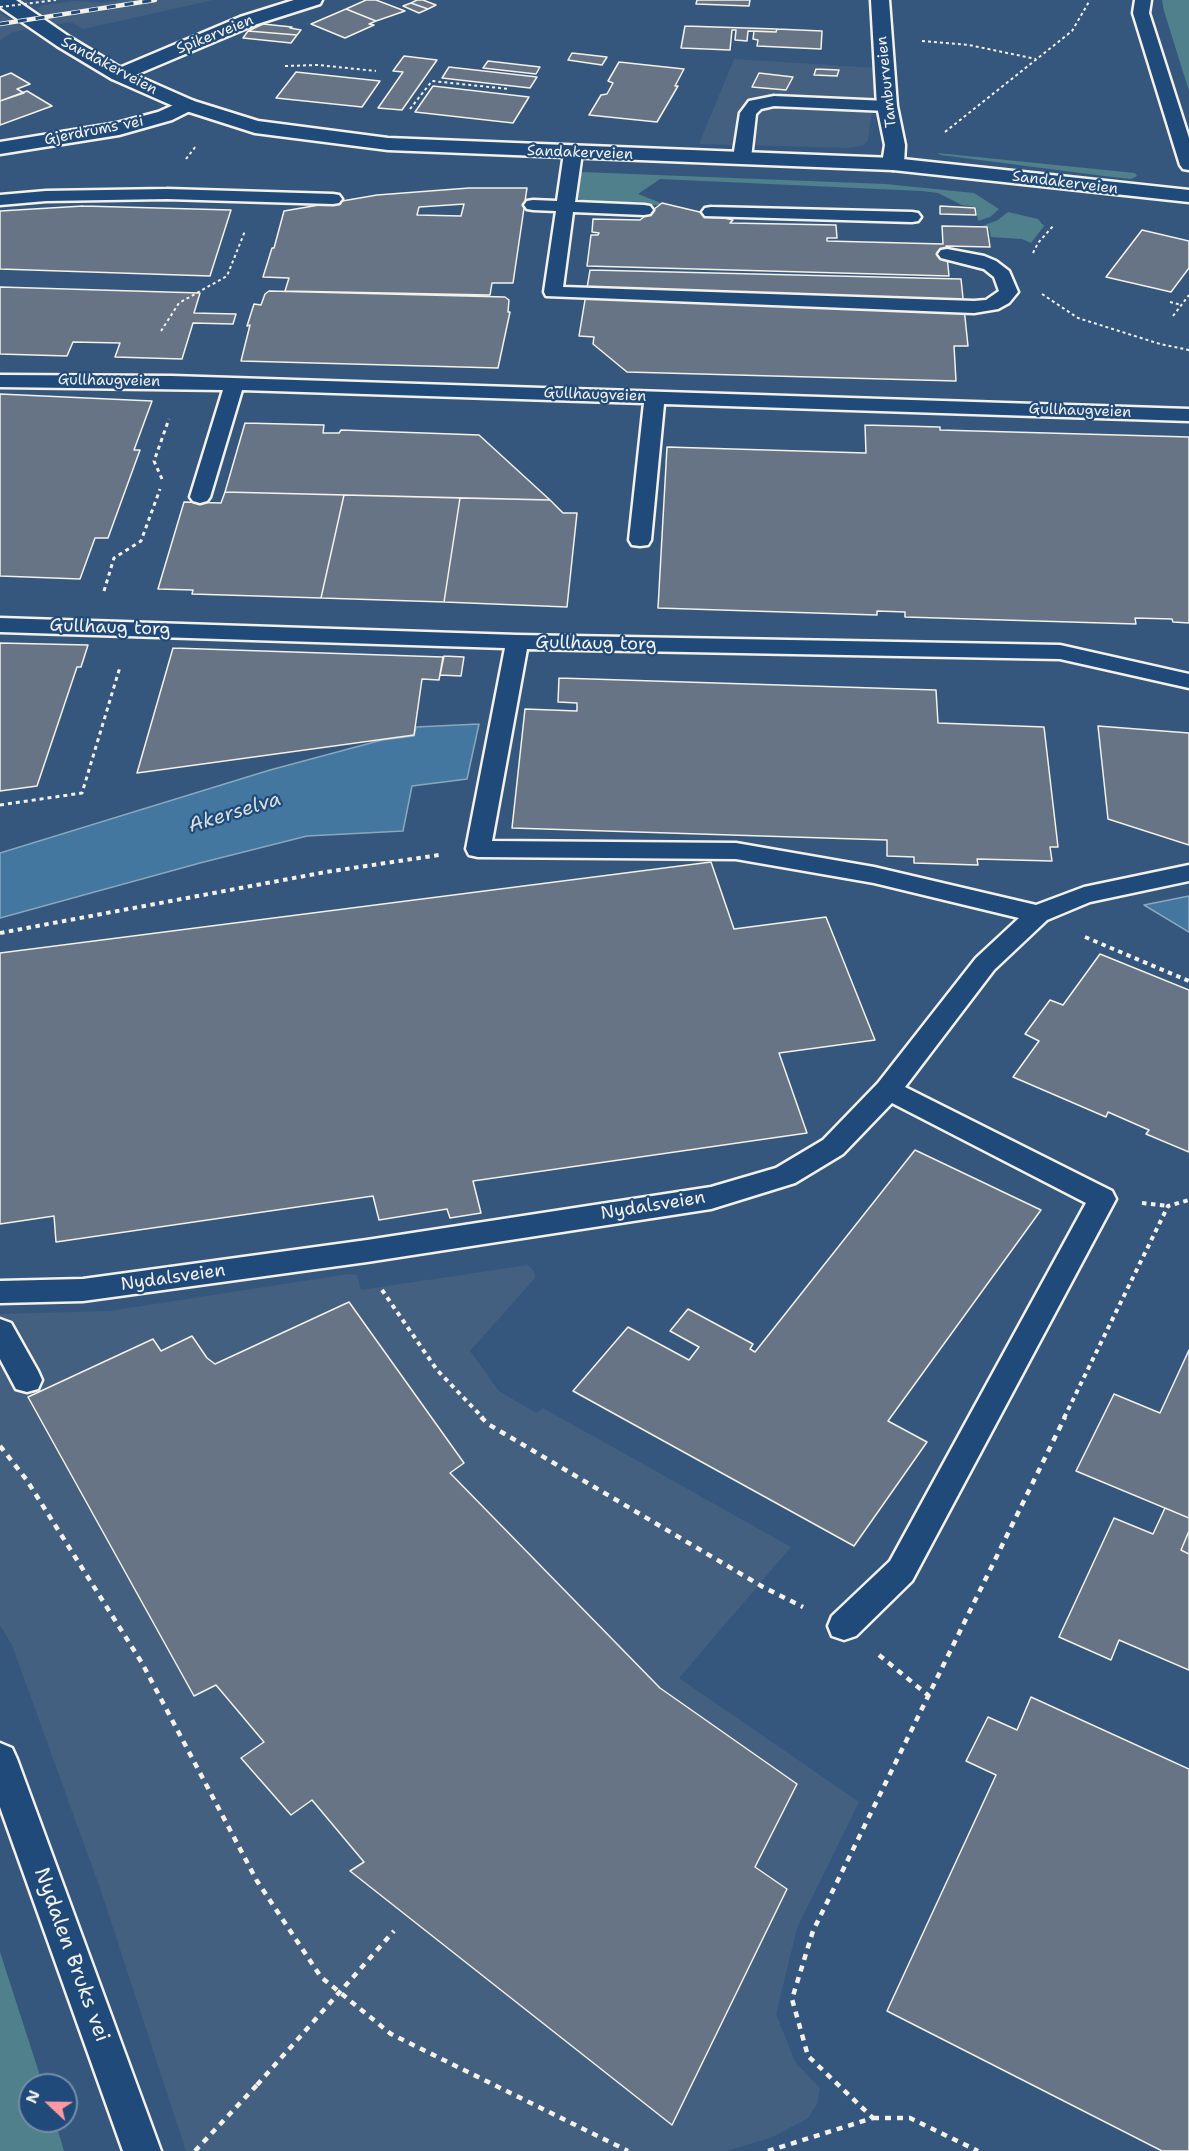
<!DOCTYPE html>
<html>
<head>
<meta charset="utf-8">
<style>
  body { margin:0 }
  #map { position:relative; width:1189px; height:2151px; overflow:hidden; background:#35577e; font-family:"Shantell Sans",sans-serif }
  canvas { display:block }
  .north { position:absolute; left:18px; top:2073px; width:60px; height:60px; box-sizing:border-box; background:#1f4a7a; border:2px solid #748da6; border-radius:50%; rotate:292deg; font-size:16px; font-weight:700; line-height:24px; text-align:center; color:#f4f1e8 }
  .north::after { content:''; display:block; margin:auto; width:21px; height:27px; background:#ff9aa2; clip-path:polygon(50% 0,100% 100%,50% 72%,0 100%) }
</style>
</head>
<body>
<div id="map">
<canvas width="1189" height="2151"></canvas>
<div class="north">N</div>
</div>
<script>
const ctx = document.querySelector('canvas').getContext('2d');
ctx.lineJoin = 'round';
function fillPath(path, color) {
  ctx.fillStyle = color;
  ctx.fill(path, 'evenodd');
}
function toPath(rows) {
  const path = new Path2D();
  for (const r of rows) {
    path.moveTo(r[0], r[1]);
    for (let i = 2; i < r.length; i += 2) path.lineTo(r[i], r[i + 1]);
  }
  return path;
}
function trace(path, color, width, dash) {
  ctx.strokeStyle = color;
  ctx.lineWidth = width;
  ctx.lineCap = dash ? 'butt' : 'round';
  ctx.setLineDash(dash || []);
  ctx.stroke(path);
}
function label(font, color, halo, rows, align = 'center') {
  ctx.font = font + ' "Shantell Sans",sans-serif';
  ctx.lineWidth = 4.5;
  ctx.setLineDash([]);
  ctx.textBaseline = 'middle';
  ctx.strokeStyle = halo;
  ctx.fillStyle = color;
  for (const [text, x, y, turn = 0] of rows) {
    ctx.save();
    ctx.translate(x, y);
    ctx.rotate((+turn || 0) * Math.PI / 180);
    ctx.textAlign = isNaN(turn) ? turn : align;
    if (halo) ctx.strokeText(text, 0, 0);
    ctx.fillText(text, 0, 0);
    ctx.restore();
  }
}
const built = toPath([
  [119,0,213,0,83,29,71,22,13,32,0,40,0,13,8,18,40,13,38,8,43,5,75,1,102,3],
  [734,59,877,68,868,141,864,145,849,148,699,144],
  [528,1265,534,1271,535,1278,470,1351,499,1391,536,1413,543,1408,791,1547,679,1678,859,1802,797,1928,776,2014,795,2062,820,2088,817,2104,808,2118,773,2137,727,2151,186,2151,101,1891,12,1645,0,1625,0,1314,110,1311,349,1274,357,1275,361,1290]
]);
const green = toPath([
  [1162,0,1189,0,1189,91,1164,11],
  [937,153,1135,173,1137,176,1131,179,1104,176,941,155],
  [581,172,885,184,974,193,999,209,990,217,978,221,976,207,962,205,938,193,922,191,660,179,638,194,661,203,660,205,590,204,578,198],
  [1008,212,1038,219,1044,226,1031,243,1022,239,991,237,989,228,980,227,998,220],
  [0,1952,43,2085,30,2085,30,2121,55,2121,64,2151,0,2151]
]);
const water = toPath([
  [479,724,467,779,412,786,403,831,307,836,200,863,0,918,0,853,270,770,382,740,414,736,416,727,479,724],
  [1189,896,1189,932,1144,905,1189,896]
]);
const building = toPath([
  [366,0,376,0,405,11,376,21,346,9,366,0],
  [417,0,423,0,436,5,428,9,411,3,417,0],
  [697,0,750,0,749,6,696,4,697,0],
  [411,3,428,9,419,13,403,6,411,3],
  [346,9,376,21,369,24,374,25,345,38,311,24,346,9],
  [263,24,292,27,290,28,301,30,297,35,248,31,263,24],
  [685,26,777,29,776,32,748,31,747,41,735,40,736,30,732,30,730,50,681,48,685,26],
  [777,29,822,31,821,49,757,46,758,40,753,39,754,31,776,32,777,29],
  [248,31,297,35,291,43,243,38,248,31],
  [572,53,607,57,602,65,568,60,572,53],
  [404,56,437,60,402,110,378,108,403,72,393,71,404,56],
  [488,61,540,67,536,74,483,68,488,61],
  [619,62,684,69,675,86,678,86,657,122,589,115,601,95,607,94,613,83,608,81,619,62],
  [449,67,537,77,530,88,442,78,449,67],
  [816,69,839,70,837,76,814,75,816,69],
  [296,72,380,81,362,107,276,98,296,72],
  [11,73,30,84,17,89,24,93,0,101,0,77,11,73],
  [759,73,793,77,786,90,752,87,759,73],
  [433,86,529,97,513,123,415,112,433,86],
  [27,91,52,106,0,125,0,101,27,91],
  [469,188,527,188,513,283,492,283,490,295,285,291,289,278,263,277,272,248,274,248,284,211,377,195,469,188],
  [464,204,461,216,417,215,419,207,464,204],
  [662,203,733,220,730,223,836,225,837,238,827,238,827,241,943,244,942,226,987,227,990,247,946,246,949,276,587,266,591,235,598,235,599,233,592,232,593,219,640,220,662,203],
  [83,206,231,210,210,276,0,269,0,211,83,206],
  [940,206,975,208,976,215,940,214,940,206],
  [1142,230,1189,241,1189,268,1171,292,1106,277,1142,230],
  [590,270,961,279,968,346,954,346,956,381,627,372,593,344,594,337,579,336,590,270],
  [0,287,200,293,194,313,236,314,233,324,193,323,182,359,115,357,120,343,73,342,67,356,0,354,0,287],
  [269,291,505,297,509,300,508,312,510,312,498,368,241,361,250,325,247,326,254,304,261,305,265,294,269,291],
  [0,394,152,401,134,450,140,450,108,538,95,538,80,579,0,576,0,394],
  [245,423,324,425,323,433,339,433,341,430,479,435,550,500,225,492,245,423],
  [865,425,940,427,940,430,1189,437,1189,623,1173,622,1172,619,1135,618,1136,624,905,617,905,612,877,611,877,615,658,608,667,447,866,453,865,425],
  [225,492,344,495,321,598,192,594,193,590,158,589,184,502,221,503,225,492],
  [344,495,460,498,444,602,321,598,344,495],
  [460,498,550,500,563,513,577,513,567,607,444,602,460,498],
  [0,643,88,645,81,667,77,667,37,786,0,791,0,643],
  [173,648,443,657,439,680,422,679,414,735,137,773,173,648],
  [444,656,464,657,461,676,440,675,444,656],
  [559,678,936,690,938,723,1044,727,1058,847,1050,847,1052,861,977,859,978,865,914,863,914,857,887,856,887,840,512,828,525,709,577,711,577,703,558,702,559,678],
  [1098,726,1189,733,1189,845,1108,819,1098,726],
  [711,862,734,929,826,917,875,1040,779,1053,807,1133,473,1181,481,1213,450,1218,447,1209,379,1220,373,1196,56,1242,54,1216,0,1224,0,953,711,862],
  [1100,954,1189,990,1189,1152,1146,1134,1149,1130,1108,1112,1106,1117,1013,1077,1039,1041,1025,1034,1050,1000,1063,1005,1100,954],
  [915,1150,1041,1210,888,1421,927,1442,854,1546,573,1391,628,1327,689,1360,699,1347,670,1331,688,1309,753,1344,750,1349,755,1352,915,1150],
  [349,1302,464,1463,450,1473,660,1688,797,1784,755,1867,787,1889,672,2125,350,1871,364,1862,312,1800,291,1815,241,1758,264,1742,216,1685,194,1696,28,1397,153,1339,161,1351,192,1336,207,1358,215,1364,349,1302],
  [1189,1350,1189,1518,1076,1471,1114,1394,1160,1413,1189,1350],
  [1165,1508,1189,1518,1189,1531,1181,1550,1189,1554,1189,1670,1119,1640,1111,1660,1059,1637,1114,1518,1153,1534,1165,1508],
  [1189,1531,1189,1554,1181,1550,1189,1531],
  [1031,1697,1189,1769,1189,2151,1162,2151,887,2011,996,1775,966,1761,988,1717,1017,1730,1031,1697]
]);
const pathFar3 = toPath([
  [922,41,969,45,1036,59],
  [285,66,318,65,376,71],
  [410,109,432,81,509,89],
  [945,132,1072,31,1090,0],
  [186,159,196,146],
  [1033,253,1038,243,1054,225],
  [1042,294,1078,318,1160,344,1189,350],
  [1170,302,1182,305],
  [1173,316,1189,295],
  [161,331,179,303,227,276,245,231]
]);
const pathFar2 = toPath([
  [162,479,154,461,169,419],
  [104,591,114,558,141,541,160,489],
  [0,805,82,793,120,667]
]);
const pathFar1 = toPath([
  [0,933,326,872,439,855],
  [1085,937,1189,981],
  [1142,1203,1168,1206],
  [382,1290,437,1370,483,1418],
  [1064,1418,1168,1206,1189,1200]
]);
const path = toPath([
  [481,1417,488,1424,763,1587,803,1607],
  [0,1446,26,1479,142,1663,257,1881,321,1977,391,2034,628,2151],
  [879,1655,929,1696],
  [873,2118,910,2118,978,2151],
  [195,2151,257,2085],
  [768,2151,873,2118,808,2056,792,1999,813,1931,1065,1417]
]);
const lane = toPath([
  [1135,0,1151,0,1149,13,1189,138,1189,170,1183,169,1180,165,1133,13,1135,0],
  [774,96,887,101,895,106,887,111,774,106,761,109,756,114,751,158,748,162,742,163,736,162,733,158,740,113,749,101,774,96],
  [573,148,579,149,582,153,575,202,644,205,650,206,653,210,650,214,644,215,573,212,563,287,974,301,986,300,999,291,994,277,984,269,941,258,938,254,941,250,947,249,984,256,996,261,1009,271,1018,292,1009,303,998,309,974,313,546,296,544,292,556,211,533,210,527,209,524,205,527,201,533,200,557,201,564,153,567,149,573,148],
  [167,189,333,194,339,195,342,199,339,203,333,204,167,199,46,201,0,205,0,195,46,191,167,189],
  [711,207,912,212,918,213,921,217,918,221,912,222,705,216,702,212,705,208,711,207],
  [0,375,172,376,1189,409,1189,421,664,404,651,540,648,545,640,546,632,545,629,540,644,403,242,390,210,497,207,501,200,503,193,501,190,497,223,390,0,387,0,375],
  [0,618,517,635,1060,645,1189,674,1189,688,1060,659,527,649,492,841,736,843,874,867,1036,905,1084,887,1189,865,1189,881,1090,902,1047,920,994,970,905,1087,1112,1191,1116,1199,912,1581,856,1636,844,1640,832,1636,828,1626,832,1616,890,1561,1086,1203,892,1103,843,1154,795,1183,711,1209,367,1262,83,1301,0,1303,0,1281,83,1279,367,1240,711,1187,776,1168,823,1140,878,1083,976,958,1019,918,874,883,736,859,478,857,469,855,466,849,505,648,0,632,0,618],
  [0,1319,11,1323,38,1371,42,1380,38,1389,27,1392,16,1389,0,1359,0,1319],
  [0,1743,12,1748,17,1759,161,2151,123,2151,0,1807,0,1743]
]);
const street = toPath([
  [294,0,322,0,320,4,254,25,126,79,112,79,109,75,112,71,240,17,294,0],
  [871,0,889,0,897,106,905,145,904,164,900,168,893,170,886,168,882,164,885,145,877,106,871,0],
  [187,99,194,101,197,105,194,109,172,120,119,135,0,154,0,142,117,123,158,112,187,99]
]);
const secondary = toPath([
  [0,0,16,0,71,38,126,71,194,101,258,121,388,138,893,158,1189,190,1189,202,893,170,388,150,255,133,180,109,112,79,57,46,0,7,0,0]
]);
const rail = toPath([
  [0,24,155,0]
]);
const pathBridgeFar1 = toPath([
  [0,7,56,0]
]);
const pathBridge = toPath([
  [257,2085,394,1931]
]);
const farStreetnames = [
  ["Spikerveien",215,35,-22],
  ["Sandakerveien",109,66,28],
  ["Tamburveien",887,82,-96],
  ["Gjerdrums vei",94,131,-11],
  ["Sandakerveien",580,153,2],
  ["Sandakerveien",1065,183,7],
  ["Gullhaugveien",109,381,1],
  ["Gullhaugveien",595,395,2],
  ["Gullhaugveien",1080,411,2]
];
const streetNames = [
  ["Gullhaug torg",110,628,2],
  ["Gullhaug torg",596,644,1],
  ["Nydalsveien",653,1206,-9],
  ["Nydalsveien",173,1278,-8]
];
const waterNames = [
  ["Akerselva",235,813,-17]
];
const nearStreetnames = [
  ["Nydalen Bruks vei",71,1955,70]
];
fillPath(built, '#446080');
fillPath(green, '#4f808b');
fillPath(water, '#4377a0');
trace(water, '#8aa8bd', 1.5);
fillPath(building, '#677486');
trace(building, '#f4f1e8', 1.5);
trace(lane, '#f4f1e8', 5);
trace(street, '#f4f1e8', 5);
trace(secondary, '#f4f1e8', 5);
trace(pathFar3, '#f4f1e8', 2, [3, 3]);
trace(pathFar2, '#f4f1e8', 3, [4, 4]);
trace(pathFar1, '#f4f1e8', 4, [4.5, 4.5]);
trace(path, '#f4f1e8', 4.5, [6, 6]);
fillPath(lane, '#1f4a7a');
fillPath(street, '#1f4a7a');
fillPath(secondary, '#1f4a7a');
trace(rail, '#f4f1e8', 4.5);
trace(rail, '#1f4a7a', 3, [9]);
trace(pathBridgeFar1, '#f4f1e8', 2, [3, 3]);
trace(pathBridge, '#f4f1e8', 4.5, [6, 6]);
label('15px', '#f4f1e8', '#1f4a7a', farStreetnames);
label('18px', '#f4f1e8', '#1f4a7a', streetNames);
label('italic 20px', '#d9dfdd', '#1f4a7a', waterNames);
label('21px', '#f4f1e8', '#1f4a7a', nearStreetnames);
</script>
</body>
</html>
